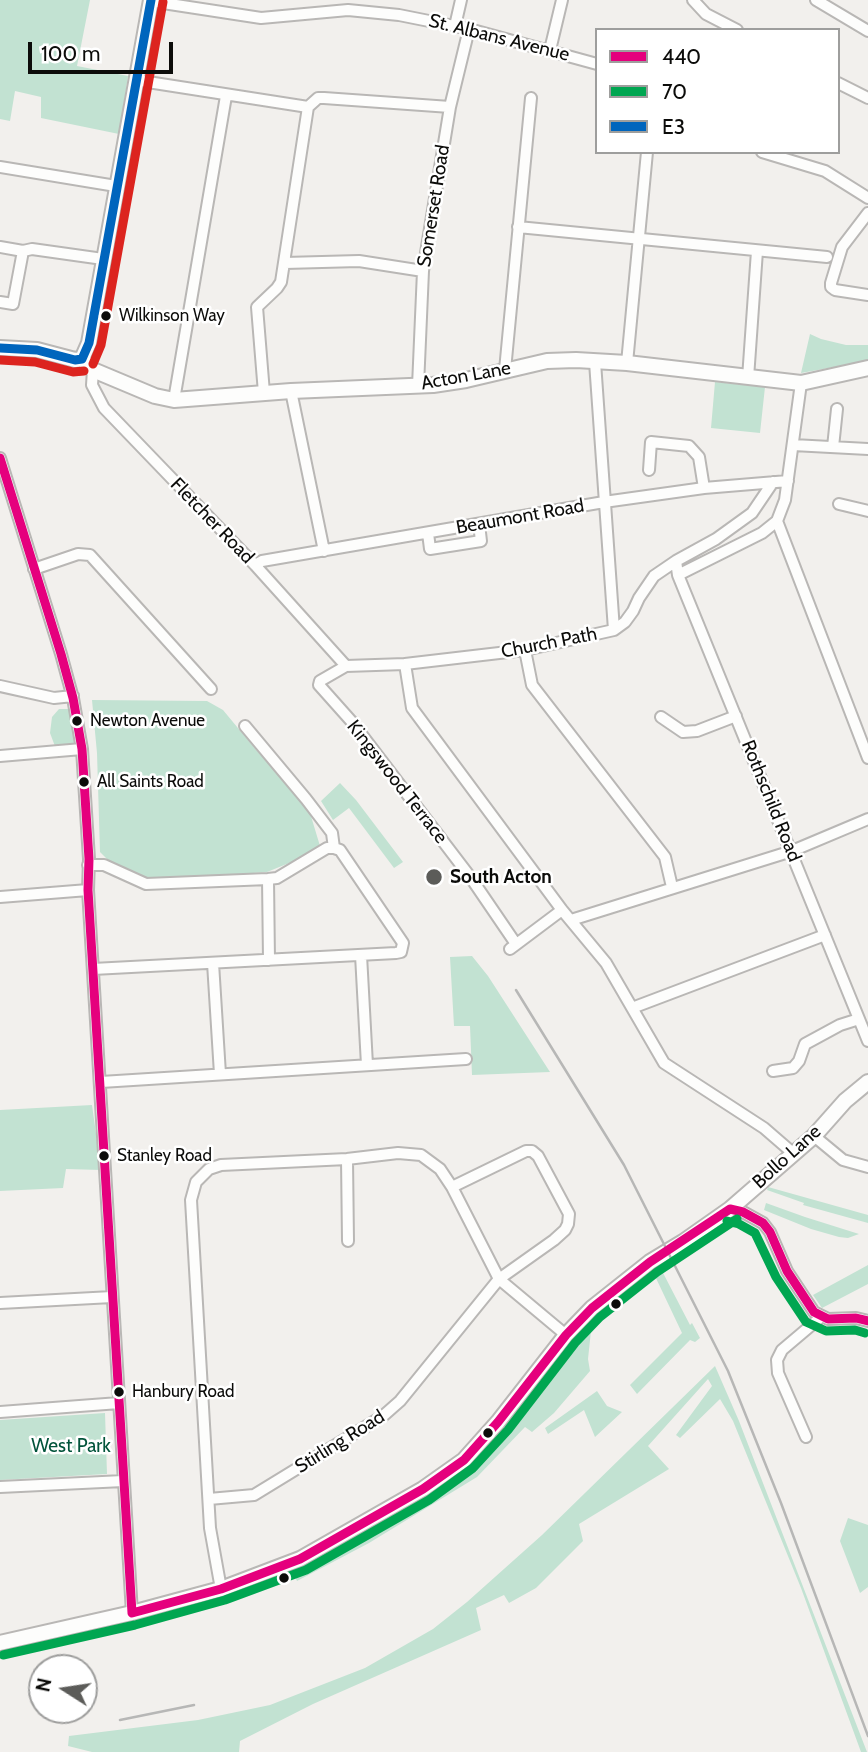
<!DOCTYPE html>
<html>
<head>
<meta charset="utf-8">
<style>
  body { margin:0 }
  #map { position:relative; width:868px; height:1752px; overflow:hidden; background:#f2f0ed; font-family:Cabin,sans-serif }
  canvas { display:block }
  .legend { position:absolute; left:595px; top:28px; width:245px; height:126px; box-sizing:border-box; background:#fff; border:2px solid #9e9e9d; margin:0; padding:9px 12px; list-style:none; font-size:21px; color:#0c0c0a }
  .legend li { display:flex; align-items:center; gap:14px; height:35px }
  .legend b { width:35px; border:2px solid #9e9e9d }
  .north { position:absolute; left:28px; top:1654px; width:70px; height:70px; box-sizing:border-box; background:#fff; border:2px solid #9e9e9d; border-radius:50%; rotate:282deg; font-size:19px; font-weight:700; line-height:28px; text-align:center; color:#0c0c0a }
  .north::after { content:''; display:block; margin:auto; width:24px; height:32px; background:#5c5c59; clip-path:polygon(50% 0,100% 100%,50% 72%,0 100%) }
  .scale { position:absolute; left:28px; top:42px; width:145px; height:32px; box-sizing:border-box; border:4px solid #0c0c0a; border-top:0; padding-left:9px; font-size:21px; line-height:24px; white-space:nowrap; color:#0c0c0a; -webkit-text-stroke:5px #fff; paint-order:stroke }
</style>
</head>
<body>
<div id="map">
<canvas width="868" height="1752"></canvas>
<ul class="legend">
<li><b style="height:9px;background:#e5007d"></b>440</li>
<li><b style="height:9px;background:#00a651"></b>70</li>
<li><b style="height:9px;background:#0065bd"></b>E3</li>
</ul>
<div class="north">N</div>
<div class="scale">100 m</div>
</div>
<script>
const ctx = document.querySelector('canvas').getContext('2d');
ctx.lineJoin = 'round';
function fillPath(path, color) {
  ctx.fillStyle = color;
  ctx.fill(path, 'evenodd');
}
function toPath(rows) {
  const path = new Path2D();
  for (const r of rows) {
    path.moveTo(r[0], r[1]);
    for (let i = 2; i < r.length; i += 2) path.lineTo(r[i], r[i + 1]);
  }
  return path;
}
function trace(path, color, width, dash) {
  ctx.strokeStyle = color;
  ctx.lineWidth = width;
  ctx.lineCap = dash ? 'butt' : 'round';
  ctx.setLineDash(dash || []);
  ctx.stroke(path);
}
function label(font, color, halo, rows, align = 'center') {
  ctx.font = font + ' Cabin,sans-serif';
  ctx.lineWidth = 5;
  ctx.setLineDash([]);
  ctx.textBaseline = 'middle';
  ctx.strokeStyle = halo;
  ctx.fillStyle = color;
  for (const [text, x, y, turn = 0] of rows) {
    ctx.save();
    ctx.translate(x, y);
    ctx.rotate((+turn || 0) * Math.PI / 180);
    ctx.textAlign = isNaN(turn) ? turn : align;
    if (halo) ctx.strokeText(text, 0, 0);
    ctx.fillText(text, 0, 0);
    ctx.restore();
  }
}
const green = toPath([
  [0,0,90,0,77,66,128,76,119,134,41,118,41,97,15,91,10,121,0,119],
  [810,334,821,339,846,345,868,345,868,361,801,373],
  [715,382,765,387,760,433,711,428],
  [92,700,207,701,223,710,257,751,307,803,320,846,299,859,267,872,211,876,149,879,108,860,100,852,97,753],
  [59,709,71,709,77,746,56,749,50,733,52,717],
  [340,783,356,800,403,862,394,868,349,808,333,820,321,801],
  [472,956,488,976,550,1072,472,1075,470,1026,454,1026,450,957],
  [92,1105,101,1170,66,1169,63,1188,0,1191,0,1110],
  [768,1187,868,1215,868,1223,803,1205,804,1203,767,1190],
  [766,1203,805,1217,859,1234,848,1238,839,1237,811,1229,764,1210],
  [868,1265,868,1284,822,1308,813,1295],
  [661,1269,690,1325,692,1323,700,1338,695,1342,690,1340,637,1394,630,1385,682,1333,654,1274],
  [587,1323,586,1331,591,1331,588,1359,590,1371,554,1413,532,1432,525,1427,477,1477,369,1543,297,1581,293,1572,459,1475,510,1426,581,1324],
  [715,1366,739,1421,867,1752,861,1752,801,1588,733,1421,720,1399,680,1438,676,1435,712,1386,708,1379,648,1446,669,1469,579,1524,583,1541,536,1588,509,1603,504,1595,476,1608,481,1630,313,1704,240,1741,239,1752,92,1752,68,1746,69,1736,198,1720,270,1705,365,1668,433,1629,467,1602,542,1535],
  [597,1391,607,1406,622,1412,595,1437,584,1410,548,1434,545,1428],
  [105,1413,107,1474,0,1480,0,1420],
  [848,1518,868,1525,868,1587,860,1593,840,1541]
]);
const street = toPath([
  [693,0,706,14,737,30],
  [816,0,868,31],
  [150,1,261,18,348,10,399,15,469,29,597,64],
  [455,26,461,0],
  [550,50,562,0],
  [135,80,308,107,318,98,324,98,450,107],
  [838,83,868,98],
  [762,152,825,171,868,198],
  [0,167,116,186],
  [868,213,842,247,831,283,831,287,835,290,868,295],
  [518,227,827,257],
  [0,247,23,251,32,249,103,259],
  [285,263,359,261,423,271],
  [0,302,13,304,23,251],
  [595,362,614,630],
  [627,363,647,152],
  [93,370,92,385,104,408,255,565,346,666],
  [505,370,531,98],
  [748,378,757,251],
  [418,386,423,271,450,107,469,29],
  [291,391,324,551],
  [264,393,257,307,277,288,281,282,308,107],
  [174,400,226,96],
  [793,445,868,449],
  [833,447,837,409],
  [0,458,61,654,73,698,82,749,89,859,88,890,132,1613],
  [649,470,651,442,689,446,699,457,704,488],
  [839,504,868,511],
  [777,521,868,758],
  [428,533,430,549,481,541,479,524],
  [676,561,678,575,868,1041],
  [255,565,262,561,604,502,704,488,788,481],
  [34,569,78,554,90,555,211,689],
  [678,575,762,533,777,521,785,500,801,383],
  [525,650,532,685,665,857,672,887],
  [405,664,412,708,562,910,606,963,664,1063,764,1128,794,1154],
  [0,686,54,698,73,696],
  [661,717,683,732,697,731,736,716],
  [245,726,306,799,332,833,334,848],
  [0,756,82,749],
  [88,865,104,865,146,884,268,879,277,878,327,848,334,848,340,850,403,943,401,952,396,953,93,969],
  [268,879,269,960],
  [0,897,88,890],
  [571,920,792,851,868,819],
  [516,944,471,878,352,722,319,685,320,681,346,666,405,664,525,650,614,630,625,622,633,611,639,598,654,576,676,561,716,539,752,513,773,482],
  [510,949,562,910],
  [361,955,367,1065],
  [213,963,220,1074],
  [632,1008,825,935],
  [773,1071,793,1068,799,1061,805,1044,840,1025,859,1019],
  [101,1082,466,1059],
  [814,1136,843,1160,868,1167],
  [347,1159,348,1241],
  [730,1209,743,1212,763,1223,770,1232,787,1271,814,1312,828,1319,856,1318,868,1321],
  [0,1303,112,1297],
  [0,1412,119,1403],
  [806,1437,778,1373,777,1360,782,1350,821,1317],
  [0,1487,123,1481],
  [209,1499,254,1495,383,1416,400,1401,499,1279,554,1240,565,1230,568,1224,569,1214,538,1156,532,1151,526,1151,452,1187],
  [221,1589,210,1528,191,1200,196,1182,209,1169,221,1165,347,1159,398,1153,421,1155,440,1169,452,1187,499,1279,566,1335]
]);
const secondary = toPath([
  [0,348,37,350,75,360,82,359],
  [82,359,93,370,155,396,174,400,291,391,433,385,466,380,547,361,576,360,627,363,801,383,868,368],
  [82,359,89,343,151,0],
  [0,1643,132,1613,221,1589,300,1559,423,1489,464,1460,498,1422,566,1335,592,1308,650,1262,683,1242,730,1209,814,1136,845,1101,868,1082]
]);
const rail = toPath([
  [516,990,624,1165,728,1371,781,1503,868,1736],
  [120,1720,194,1705]
]);
const bus1 = toPath([
  [0,458,61,654,73,698,82,749,89,859,88,890,132,1613],
  [730,1209,743,1212,763,1223,770,1232,787,1271,814,1312,828,1319,856,1318,868,1321],
  [132,1613,221,1589,300,1559,423,1489,464,1460,498,1422,566,1335,592,1308,650,1262,730,1209]
]);
const bus2 = toPath([
  [727,1221,739,1224,755,1233,776,1277,806,1322,826,1331,855,1330,865,1333],
  [3,1655,135,1625,225,1600,306,1570,429,1500,473,1468,508,1430,575,1343,600,1317,657,1272,737,1219]
]);
const bus3 = toPath([
  [0,348,37,350,75,360,82,359],
  [82,359,89,343,151,0]
]);
const bus4 = toPath([
  [0,360,35,362,73,372,84,371],
  [93,364,101,345,163,2]
]);
const markers = [
  [106,316,6,"#0c0c0a"],
  [77,721,6,"#0c0c0a"],
  [84,782,6,"#0c0c0a"],
  [434,877,9,"#5c5c59"],
  [104,1156,6,"#0c0c0a"],
  [616,1304,6,"#0c0c0a"],
  [119,1392,6,"#0c0c0a"],
  [488,1433,6,"#0c0c0a"],
  [284,1578,6,"#0c0c0a"]
];
const busNames = [
  ["Wilkinson Way",119,316],
  ["Newton Avenue",90,721],
  ["All Saints Road",97,782],
  ["Stanley Road",117,1156],
  ["Hanbury Road",132,1392]
];
const streetNames = [
  ["St. Albans Avenue",499,38,14],
  ["Somerset Road",434,206,-81],
  ["Acton Lane",466,376,-10],
  ["Beaumont Road",520,517,-10],
  ["Fletcher Road",212,521,46],
  ["Church Path",549,643,-11],
  ["Kingswood Terrace",397,782,52],
  ["Rothschild Road",771,801,68],
  ["Bollo Lane",787,1157,-42],
  ["Stirling Road",340,1442,-32]
];
const poiNames = [
  ["South Acton",450,877]
];
const parkNames = [
  ["West Park",71,1446]
];
fillPath(green, '#c2e2d2');
trace(street, '#b9b7b5', 14);
trace(secondary, '#b9b7b5', 18);
trace(street, '#fdfdfc', 10);
trace(secondary, '#fdfdfc', 14);
trace(rail, '#b7b7b6', 2.5);
trace(bus1, '#e5007d', 9);
trace(bus2, '#00a651', 9);
trace(bus3, '#0065bd', 9);
trace(bus4, '#dc241f', 9);
for (const [x, y, r, color] of markers) {
  const dot = new Path2D();
  dot.arc(x, y, r, 0, 2 * Math.PI);
  ctx.fillStyle = color;
  ctx.fill(dot);
  trace(dot, '#fff', 2.5);
}
label('17px', '#0c0c0a', '#fff', busNames, 'left');
label('19px', '#0c0c0a', '#fff', streetNames);
label('bold 19px', '#0c0c0a', '#fff', poiNames, 'left');
label('19px', '#02543b', '#fff', parkNames);
</script>
</body>
</html>
